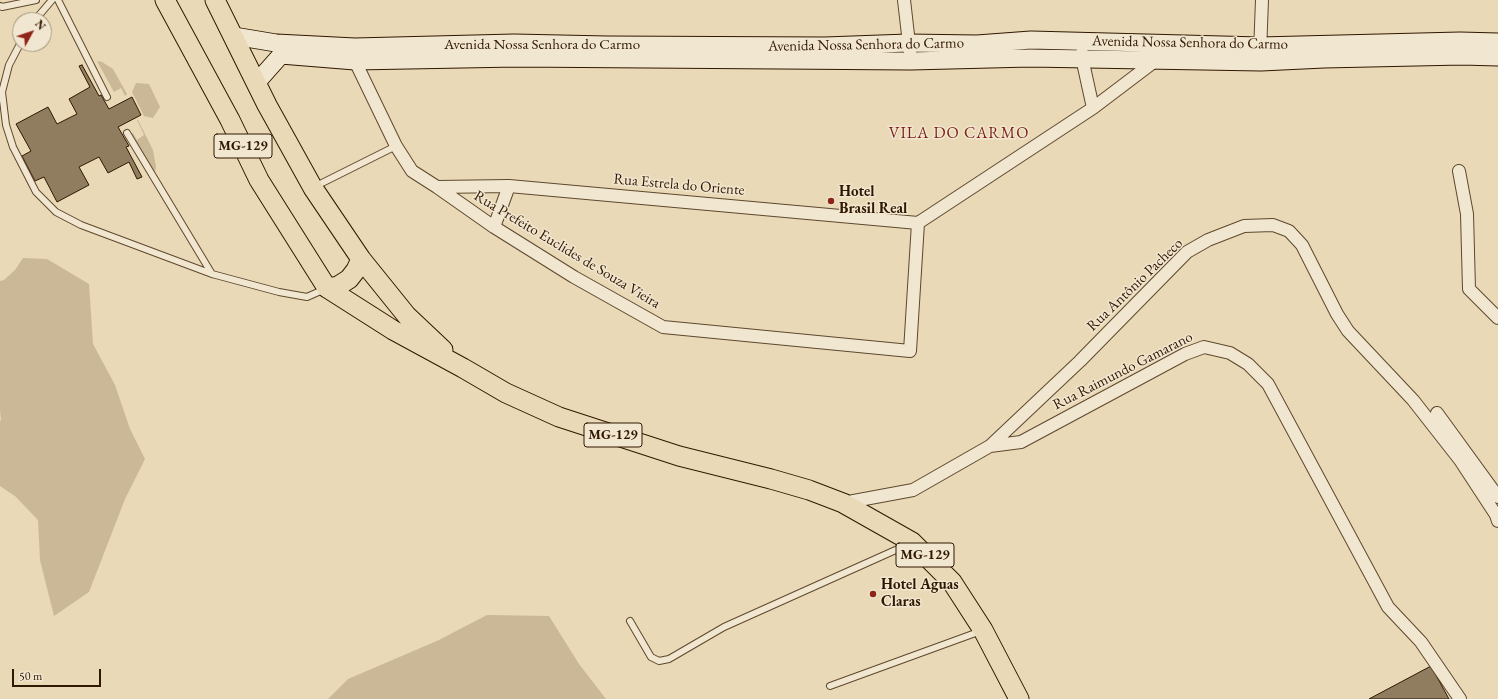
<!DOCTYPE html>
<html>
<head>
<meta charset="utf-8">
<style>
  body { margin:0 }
  #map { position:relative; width:1498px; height:699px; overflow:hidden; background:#e9d9b6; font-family:"EB Garamond",serif }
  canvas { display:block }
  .north { position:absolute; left:12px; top:12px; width:40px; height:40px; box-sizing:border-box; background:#f1e6d0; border:1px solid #a4937d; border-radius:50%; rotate:50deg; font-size:11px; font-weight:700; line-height:16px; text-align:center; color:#301700 }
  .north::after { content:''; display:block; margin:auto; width:14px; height:18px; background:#8f2418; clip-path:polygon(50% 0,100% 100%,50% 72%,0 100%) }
  .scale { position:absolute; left:12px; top:669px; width:89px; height:18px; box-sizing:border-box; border:2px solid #301700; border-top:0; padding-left:5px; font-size:12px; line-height:14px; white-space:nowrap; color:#301700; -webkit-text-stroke:3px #f1e6d0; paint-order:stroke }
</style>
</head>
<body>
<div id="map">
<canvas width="1498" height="699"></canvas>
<div class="north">N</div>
<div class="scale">50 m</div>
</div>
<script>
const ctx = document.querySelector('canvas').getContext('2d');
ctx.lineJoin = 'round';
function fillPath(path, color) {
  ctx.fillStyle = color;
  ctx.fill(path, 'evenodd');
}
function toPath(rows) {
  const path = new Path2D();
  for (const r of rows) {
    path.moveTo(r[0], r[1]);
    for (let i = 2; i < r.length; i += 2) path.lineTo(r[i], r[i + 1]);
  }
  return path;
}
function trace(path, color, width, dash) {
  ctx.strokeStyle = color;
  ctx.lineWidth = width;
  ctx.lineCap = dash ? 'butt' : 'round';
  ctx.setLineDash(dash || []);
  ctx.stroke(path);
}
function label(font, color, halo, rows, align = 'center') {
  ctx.font = font + ' "EB Garamond",serif';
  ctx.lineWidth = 3;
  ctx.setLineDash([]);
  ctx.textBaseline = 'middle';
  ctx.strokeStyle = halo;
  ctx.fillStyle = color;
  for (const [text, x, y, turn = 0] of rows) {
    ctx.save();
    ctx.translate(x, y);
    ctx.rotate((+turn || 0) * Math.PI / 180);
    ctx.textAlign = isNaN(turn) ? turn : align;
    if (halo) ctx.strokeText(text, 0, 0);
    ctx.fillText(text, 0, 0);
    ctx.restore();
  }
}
const green = toPath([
  [97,61,102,62,113,69,127,94,125,96,121,88,114,92],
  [136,83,149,84,160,107,153,118,144,116,132,92],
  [137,120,138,120,153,150,156,167,155,172,151,170,132,134,133,133,137,140,144,135],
  [23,258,47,259,89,284,93,344,115,385,130,429,145,459,125,499,89,592,54,616,40,560,38,520,15,496,0,486,0,422,1,419,0,411,0,281,4,280,15,270],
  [487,615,549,616,579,664,606,699,328,699,348,679,439,640]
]);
const building = toPath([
  [82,65,99,96,101,95,109,109,132,97,141,115,118,127,129,146,126,147,142,177,137,179,129,162,108,173,99,157,79,167,89,185,57,202,44,177,35,181,22,156,31,151,16,124,48,107,57,124,77,114,69,99,90,87,79,66,82,65],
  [1431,666,1449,699,1369,699,1431,666]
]);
const lane = toPath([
  [58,0,107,97],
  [0,6,2,7,36,0],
  [35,20,52,0],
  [20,44,9,65,2,92,6,125,13,147,36,192,56,212,81,225,212,274,279,292,307,297,325,289],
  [127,133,212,274],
  [314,187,396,146],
  [630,621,651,657,659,661,669,659,724,627,909,544],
  [830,686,981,631]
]);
const street = toPath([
  [904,0,911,61],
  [1082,53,1082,58,1093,108],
  [1260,53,1262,0],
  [355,54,355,61,396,146,412,171,437,187,494,227,574,277,663,327,910,351,918,223],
  [1459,171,1467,214,1469,289,1498,318],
  [437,187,509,186,918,223],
  [918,223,1093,108,1159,58],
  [494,227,509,186],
  [1437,413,1498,497],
  [990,446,1080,361,1187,252,1208,240,1244,226,1273,225,1289,231,1302,245,1337,314,1348,331,1413,400,1460,460,1496,515,1498,521],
  [843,503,913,490,990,446,1021,442,1185,354,1204,347,1230,353,1248,364,1268,384,1388,607,1421,642,1460,699]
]);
const secondary = toPath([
  [234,36,276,43,355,47,514,43,607,45,825,46,908,43,977,44,1031,40,1260,46,1460,41,1498,42],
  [257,82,281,55,355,61,516,58,911,61,1030,58,1261,62,1324,59,1462,56,1498,57]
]);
const primary = toPath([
  [165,0,230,120,259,180,327,288,393,330,463,368,506,393,559,417,679,456,771,479,809,490,843,503,912,542,952,582,983,630,1019,699],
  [215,0,267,105,313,188,361,259,407,316,443,350],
  [327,288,338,286,349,279,356,270,361,259]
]);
const markers = [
  [831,201,4,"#8f2418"],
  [873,594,4,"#8f2418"]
];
const shields = [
  [243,146,58],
  [613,435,58],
  [925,555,58]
];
const shieldNames = [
  ["MG-129",243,146],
  ["MG-129",613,435],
  ["MG-129",925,555]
];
const streetNames = [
  ["Avenida Nossa Senhora do Carmo",1190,43,1],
  ["Avenida Nossa Senhora do Carmo",542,45],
  ["Avenida Nossa Senhora do Carmo",866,45,-1],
  ["Rua Estrela do Oriente",679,185,5],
  ["Rua Prefeito Euclides de Souza Vieira",567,250,31],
  ["Rua Antônio Pacheco",1135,285,-44],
  ["Rua Raimundo Gamarano",1123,371,-27]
];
const poiNames = [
  ["Hotel",839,192],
  ["Brasil Real",839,209],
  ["Hotel Aguas",881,585],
  ["Claras",881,602]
];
const neighbourhoodNames = [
  ["VILA DO CARMO",959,134]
];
fillPath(green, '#cab897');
fillPath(building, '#907c5f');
trace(building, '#301700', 1);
trace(lane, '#5e482e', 8);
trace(street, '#5e482e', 14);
trace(secondary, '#301700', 19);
trace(primary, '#301700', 21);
trace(lane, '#f1e6d0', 6);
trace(street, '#f1e6d0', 12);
trace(secondary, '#f1e6d0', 17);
trace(primary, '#e9d9b6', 19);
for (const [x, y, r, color] of markers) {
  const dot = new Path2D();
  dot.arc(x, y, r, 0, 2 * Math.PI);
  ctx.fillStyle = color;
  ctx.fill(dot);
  trace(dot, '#f1e6d0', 1.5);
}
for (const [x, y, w] of shields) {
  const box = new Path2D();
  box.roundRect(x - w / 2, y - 12, w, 24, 3);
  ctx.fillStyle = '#f1e6d0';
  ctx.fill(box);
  trace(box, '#301700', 1);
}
label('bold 14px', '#301700', null, shieldNames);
label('15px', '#301700', '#f1e6d0', streetNames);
label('bold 15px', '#301700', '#f1e6d0', poiNames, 'left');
ctx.letterSpacing = '1px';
label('16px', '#7a1f14', '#f1e6d0', neighbourhoodNames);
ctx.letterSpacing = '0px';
</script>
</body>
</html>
